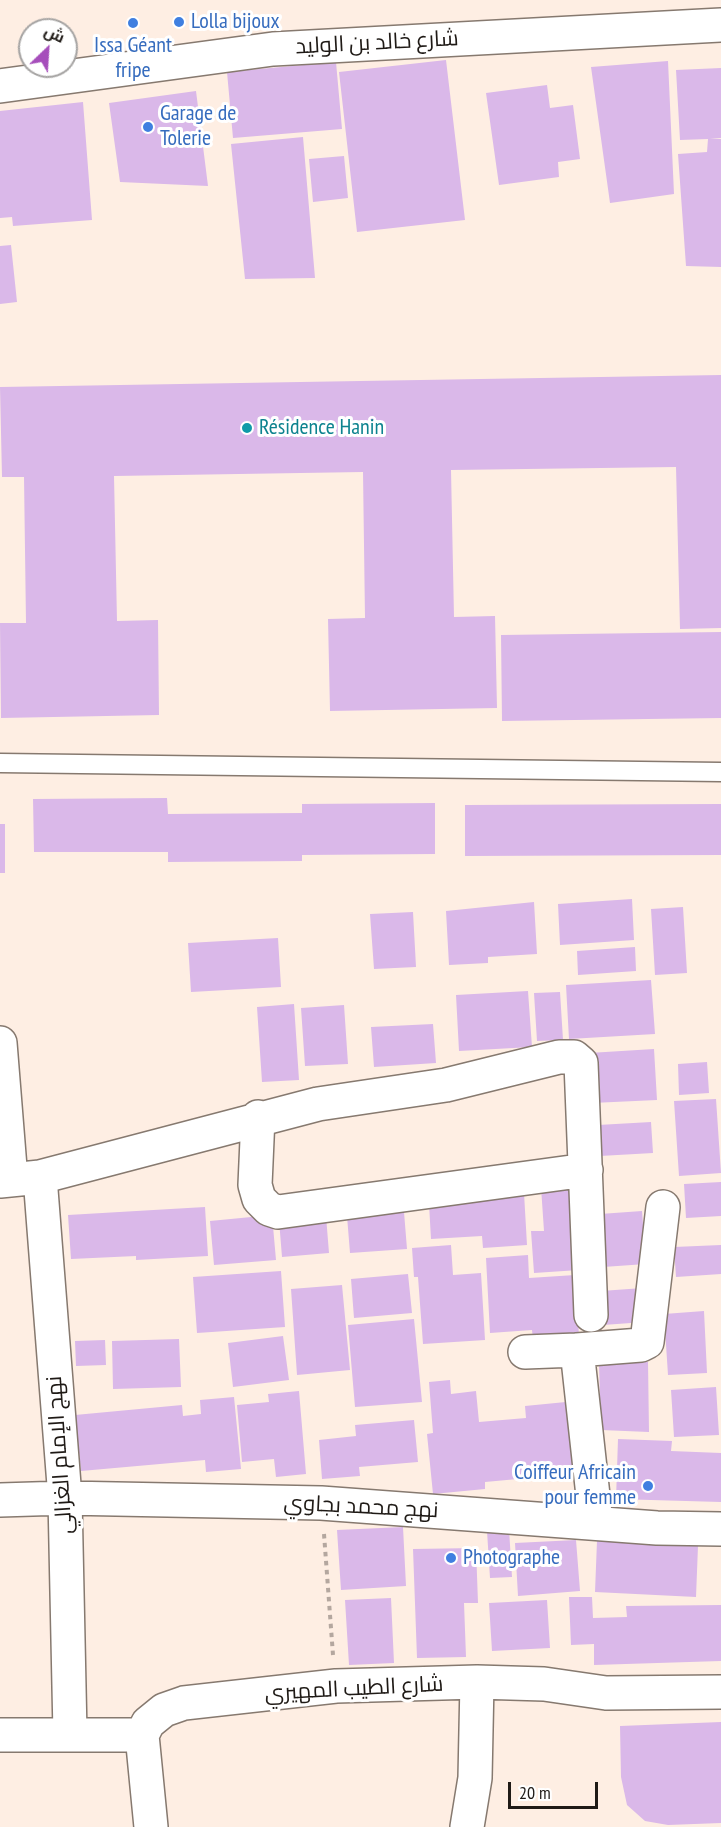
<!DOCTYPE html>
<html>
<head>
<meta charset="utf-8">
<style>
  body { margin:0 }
  #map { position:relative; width:721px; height:1827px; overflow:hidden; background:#feeee3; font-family:"PT Sans Narrow",Cairo,sans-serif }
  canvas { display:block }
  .north { position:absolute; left:18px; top:18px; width:60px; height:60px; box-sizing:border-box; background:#fff; border:2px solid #a5a3a2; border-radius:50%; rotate:25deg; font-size:16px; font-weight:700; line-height:24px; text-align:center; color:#1f1a16 }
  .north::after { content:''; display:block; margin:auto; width:21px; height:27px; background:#a64ebb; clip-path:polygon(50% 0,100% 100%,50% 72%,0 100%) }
  .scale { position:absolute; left:508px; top:1782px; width:90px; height:27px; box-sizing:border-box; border:3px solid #1f1a16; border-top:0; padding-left:8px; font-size:18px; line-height:21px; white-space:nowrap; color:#1f1a16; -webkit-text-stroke:4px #fff; paint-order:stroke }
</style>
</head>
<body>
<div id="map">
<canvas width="721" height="1827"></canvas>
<div class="north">ش</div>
<div class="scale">20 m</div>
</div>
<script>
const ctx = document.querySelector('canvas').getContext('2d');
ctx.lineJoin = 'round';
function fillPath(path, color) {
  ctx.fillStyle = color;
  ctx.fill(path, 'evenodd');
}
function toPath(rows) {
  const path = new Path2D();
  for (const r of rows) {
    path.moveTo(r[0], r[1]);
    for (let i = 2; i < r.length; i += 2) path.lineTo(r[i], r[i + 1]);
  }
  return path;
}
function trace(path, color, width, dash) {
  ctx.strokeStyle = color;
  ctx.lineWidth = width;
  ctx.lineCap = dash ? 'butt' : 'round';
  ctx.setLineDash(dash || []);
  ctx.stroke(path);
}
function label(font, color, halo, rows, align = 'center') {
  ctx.font = font + ' "PT Sans Narrow",Cairo,sans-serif';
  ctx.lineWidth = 6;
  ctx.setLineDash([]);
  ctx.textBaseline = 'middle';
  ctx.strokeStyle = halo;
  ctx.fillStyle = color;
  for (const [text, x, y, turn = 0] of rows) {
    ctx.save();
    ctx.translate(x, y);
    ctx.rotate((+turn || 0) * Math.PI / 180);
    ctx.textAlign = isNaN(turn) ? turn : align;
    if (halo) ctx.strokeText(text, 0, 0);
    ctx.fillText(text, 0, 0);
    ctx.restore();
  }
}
const building = toPath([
  [446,60,465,220,357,232,339,72],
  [668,61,674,194,610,203,591,67],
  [336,62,342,129,233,138,227,72],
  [721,68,721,138,710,139,721,139,721,267,686,266,678,154,707,152,708,139,680,140,676,70],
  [547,85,550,108,573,105,580,159,558,162,559,177,499,185,486,93],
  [196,91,208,186,120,182,109,103],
  [83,102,92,220,13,226,12,217,0,218,0,111],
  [303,137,315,278,245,279,231,144],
  [344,156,348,198,313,202,309,159],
  [11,245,17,302,0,304,0,246],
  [721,375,721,628,680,629,676,467,451,470,454,617,495,616,497,708,330,711,328,619,365,618,363,472,114,476,117,621,158,620,159,715,1,718,0,623,26,623,24,477,2,477,0,387],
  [721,632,721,718,502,721,501,635],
  [167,798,168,814,302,813,302,804,435,803,435,854,302,855,302,861,168,862,168,852,34,852,33,799],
  [721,804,721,855,465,856,465,805],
  [0,824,5,824,5,873,0,873],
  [632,899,634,940,560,945,558,904],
  [534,902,537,954,488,957,488,963,449,965,446,911],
  [683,907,687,973,655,975,651,909],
  [413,912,416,967,374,969,370,914],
  [278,938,281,987,191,992,188,943],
  [635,947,636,971,578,975,577,951],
  [651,980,655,1034,569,1039,566,985],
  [528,991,532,1047,459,1051,456,995],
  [560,992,563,1040,537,1041,534,993],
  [294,1004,299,1080,262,1082,257,1007],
  [344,1005,348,1064,305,1066,301,1008],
  [433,1024,436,1063,374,1067,371,1027],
  [654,1049,657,1100,592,1103,589,1053],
  [707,1062,709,1093,679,1095,678,1064],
  [716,1099,721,1173,679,1176,674,1101],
  [651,1122,653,1153,600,1156,598,1125],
  [721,1182,721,1216,686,1218,684,1184],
  [572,1185,579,1270,534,1273,531,1231,544,1231,541,1187],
  [524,1193,527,1245,483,1248,482,1236,431,1239,429,1204],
  [205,1207,208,1256,136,1260,136,1256,71,1259,68,1215],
  [642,1211,646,1264,603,1267,600,1214],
  [404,1212,407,1249,350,1253,347,1216],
  [272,1215,276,1260,214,1265,210,1221],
  [326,1216,329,1253,282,1257,279,1220],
  [451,1245,453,1275,481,1273,485,1340,423,1344,418,1277,414,1277,412,1248],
  [721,1245,721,1274,676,1277,674,1247],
  [528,1255,529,1278,575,1275,579,1336,533,1339,532,1330,490,1333,486,1258],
  [281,1271,285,1327,197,1333,193,1277],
  [408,1274,412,1313,354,1318,351,1279],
  [342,1285,350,1370,297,1375,291,1289],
  [643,1288,645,1322,603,1325,601,1291],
  [704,1311,707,1373,668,1375,664,1314],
  [414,1319,422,1402,355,1407,348,1325],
  [283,1336,289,1380,233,1387,228,1343],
  [179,1339,181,1387,113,1389,112,1341],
  [105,1340,106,1365,76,1366,75,1341],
  [648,1362,649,1432,601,1430,599,1364],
  [450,1380,451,1394,476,1391,479,1422,526,1418,525,1406,576,1401,583,1473,485,1482,485,1489,433,1494,427,1434,433,1433,429,1382],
  [716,1387,719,1435,674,1437,671,1390],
  [299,1391,306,1474,276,1477,274,1459,242,1462,237,1405,269,1402,268,1394],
  [234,1397,241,1469,206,1472,205,1460,81,1471,75,1415,182,1405,183,1416,201,1414,200,1400],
  [414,1420,418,1462,359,1467,360,1476,322,1479,319,1440,356,1436,355,1425],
  [618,1439,672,1441,671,1451,721,1453,721,1502,616,1499],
  [403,1527,406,1586,341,1590,337,1530],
  [509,1529,512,1577,490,1578,487,1531],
  [576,1540,580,1591,518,1596,515,1543],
  [597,1541,698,1546,696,1597,595,1592],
  [476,1548,478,1603,464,1603,466,1657,417,1658,413,1549],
  [569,1597,592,1597,593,1618,627,1617,626,1606,721,1605,721,1661,594,1665,594,1644,571,1645],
  [391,1598,394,1663,349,1665,345,1600],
  [547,1600,550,1648,492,1651,489,1603],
  [721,1722,721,1823,668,1825,645,1821,627,1805,621,1777,620,1726]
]);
const path = toPath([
  [324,1534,333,1655]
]);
const lane = toPath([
  [0,763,721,772]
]);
const street = toPath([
  [0,1043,11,1180],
  [258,1117,255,1185,259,1199,269,1209,278,1212,586,1170],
  [40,1177,65,1498,70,1734],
  [0,1181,40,1177,318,1104,446,1085,559,1057,574,1057,581,1063,591,1315],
  [525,1352,577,1350],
  [0,1500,65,1498,321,1503,657,1528,721,1529],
  [596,1523,577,1350,641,1345,647,1342,663,1207],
  [0,1735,142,1735,148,1723,164,1710,184,1703,336,1686,477,1682,544,1684,606,1693,721,1692],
  [142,1735,151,1827],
  [467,1827,475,1778,477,1682]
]);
const secondary = toPath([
  [0,86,273,49,721,25]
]);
const markers = [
  [179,22,6,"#3f7fe0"],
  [133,23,6,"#3f7fe0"],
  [148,127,6,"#3f7fe0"],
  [247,428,6,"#0f9aa8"],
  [648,1486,6,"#3f7fe0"],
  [451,1558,6,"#3f7fe0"]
];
const shopNames = [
  ["Lolla bijoux",191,22],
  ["Issa Géant",133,46,"center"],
  ["fripe",133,71,"center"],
  ["Garage de",160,114],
  ["Tolerie",160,139],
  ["Coiffeur Africain",636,1473,"right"],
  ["pour femme",636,1498,"right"],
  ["Photographe",463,1558]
];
const streetNames = [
  ["شارع خالد بن الوليد",377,43,-3],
  ["نهج الإمام الغزالي",60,1455,-94],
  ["نهج محمد بجاوي",361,1507,3],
  ["شارع الطيب المهيري",354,1689,-3]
];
const cultureNames = [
  ["Résidence Hanin",259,428]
];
fillPath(building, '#dab8e9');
trace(lane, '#86796f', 21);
trace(street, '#86796f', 36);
trace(secondary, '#86796f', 36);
trace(path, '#b4a79f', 4, [4.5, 4.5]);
trace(lane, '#fff', 18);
trace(street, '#fff', 33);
trace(secondary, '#fff', 33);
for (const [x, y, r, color] of markers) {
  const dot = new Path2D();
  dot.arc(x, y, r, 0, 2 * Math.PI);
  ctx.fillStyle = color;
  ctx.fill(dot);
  trace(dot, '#fff', 2);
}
label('22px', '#366cbe', '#fff', shopNames, 'left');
label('22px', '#1f1a16', '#fff', streetNames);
label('22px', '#0d838f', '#fff', cultureNames, 'left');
</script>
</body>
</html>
